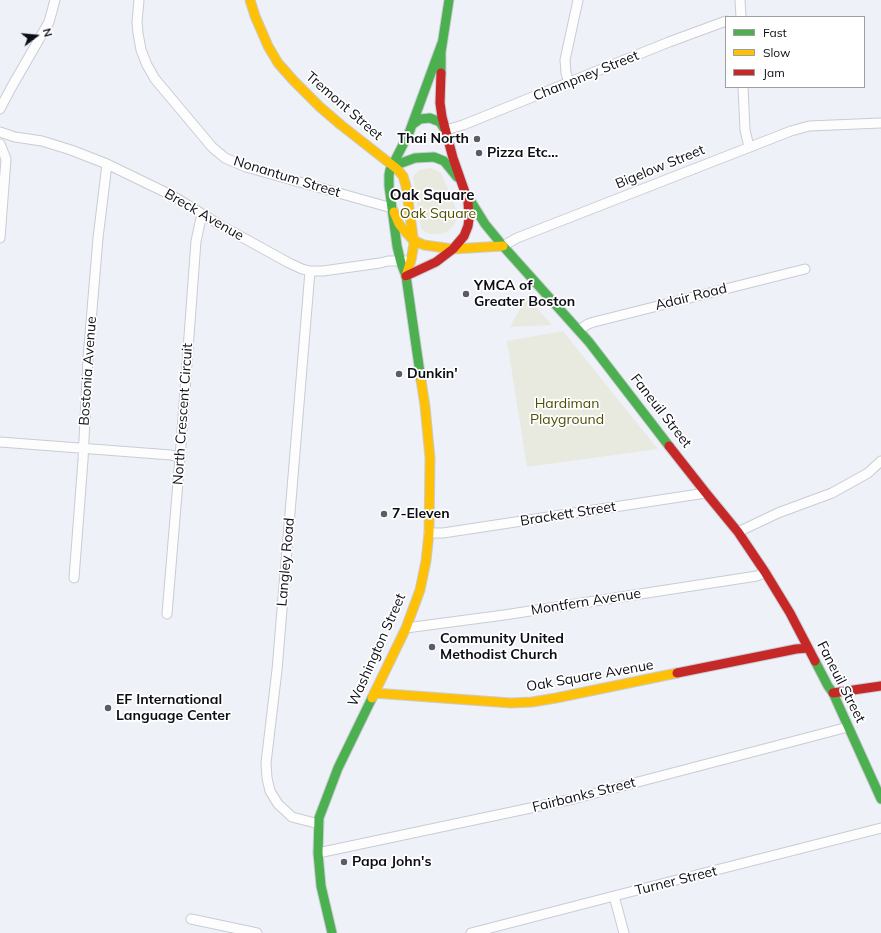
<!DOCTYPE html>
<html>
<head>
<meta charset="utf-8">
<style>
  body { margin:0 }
  #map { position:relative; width:881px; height:933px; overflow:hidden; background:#eff1f8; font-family:Mulish,sans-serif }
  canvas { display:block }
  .legend { position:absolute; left:725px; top:16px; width:140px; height:72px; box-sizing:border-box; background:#fff; border:1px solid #9e9fa1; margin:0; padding:5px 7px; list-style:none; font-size:12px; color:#0c0e14 }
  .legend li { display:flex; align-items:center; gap:8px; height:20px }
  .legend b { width:20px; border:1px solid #9e9fa1 }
  .north { position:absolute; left:16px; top:16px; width:40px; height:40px; -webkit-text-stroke:3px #fff; paint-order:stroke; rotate:74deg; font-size:11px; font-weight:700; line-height:16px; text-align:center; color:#0c0e14 }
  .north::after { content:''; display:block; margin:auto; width:14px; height:18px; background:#0c0e14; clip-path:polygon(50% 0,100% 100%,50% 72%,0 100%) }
</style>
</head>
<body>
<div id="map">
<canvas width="881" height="933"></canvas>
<ul class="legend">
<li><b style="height:5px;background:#4caf50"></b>Fast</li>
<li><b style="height:5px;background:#ffc107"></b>Slow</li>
<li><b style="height:5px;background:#c62828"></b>Jam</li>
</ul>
<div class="north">N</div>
</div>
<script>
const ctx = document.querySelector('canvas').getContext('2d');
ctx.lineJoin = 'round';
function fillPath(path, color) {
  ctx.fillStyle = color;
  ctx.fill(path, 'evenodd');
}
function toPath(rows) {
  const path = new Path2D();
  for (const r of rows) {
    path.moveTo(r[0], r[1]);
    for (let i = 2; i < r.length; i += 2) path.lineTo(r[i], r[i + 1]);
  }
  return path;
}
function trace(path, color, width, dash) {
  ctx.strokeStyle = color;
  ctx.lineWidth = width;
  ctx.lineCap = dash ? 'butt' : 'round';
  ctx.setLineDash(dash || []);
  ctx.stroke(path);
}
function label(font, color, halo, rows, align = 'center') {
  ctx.font = font + ' Mulish,sans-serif';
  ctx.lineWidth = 3.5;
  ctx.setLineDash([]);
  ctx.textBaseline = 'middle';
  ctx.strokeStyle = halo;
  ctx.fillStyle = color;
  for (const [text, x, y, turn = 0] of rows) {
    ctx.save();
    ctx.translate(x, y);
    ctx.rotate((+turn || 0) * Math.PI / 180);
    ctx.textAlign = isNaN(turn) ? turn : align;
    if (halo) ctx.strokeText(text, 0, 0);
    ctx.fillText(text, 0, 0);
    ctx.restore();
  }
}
const green = toPath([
  [430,168,436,170,441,173,456,209,457,219,453,226,448,231,441,234,430,234,425,232,421,228,413,177,419,170],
  [527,297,552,325,510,327],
  [563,331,615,396,658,449,527,467,507,341]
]);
const street = toPath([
  [139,0,137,22,138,33,141,50,147,65,155,79,212,147,225,158,246,167,392,208],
  [740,0,741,17],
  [569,83,566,73,565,60,578,0],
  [743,87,745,130,749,147],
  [0,109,11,88,49,22,55,0],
  [446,130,463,125,669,42,726,21],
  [0,132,15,137,42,141,71,150,107,164,173,196,220,225,289,263,302,269,310,271,323,271,380,263,388,261,406,261],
  [0,144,6,159,0,238],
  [503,246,517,238,791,131,809,126,881,123],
  [310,271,277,670,266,763,267,778,270,791,278,804,292,817,319,824],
  [579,330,588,324,594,322,805,269],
  [0,442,171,455,180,458],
  [738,532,778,513,832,493,868,473,881,461],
  [429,533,443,533,706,493],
  [74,578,83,460,88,358,98,238,107,164],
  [167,614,180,458,196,241,202,214],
  [406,628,504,615,757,576,765,572],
  [318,853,573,799,848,727],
  [614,896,624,933],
  [191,919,257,933],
  [471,933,614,896,881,828]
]);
const fast = toPath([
  [441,73,441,52,449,0],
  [413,124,420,119,430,118,440,122,445,130],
  [393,166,415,158,434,157,444,161,457,177],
  [467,195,485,224,503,246,589,342,669,446],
  [421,380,406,276,401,263,397,246,389,186,389,175,390,170,409,133,442,43],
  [815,661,828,686,833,693,881,799],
  [332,933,321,886,318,853,319,818,338,768,372,698]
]);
const slow = toPath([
  [250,0,255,16,268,46,278,63,293,80,320,107,341,125,397,169,403,176,406,186,414,244,411,260,406,276],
  [394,212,399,224,403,229,413,240,424,245,453,249,503,246],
  [374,693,511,703,532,702,556,698,677,673],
  [372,698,406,628,420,590,426,561,429,533,430,458,425,406,421,380]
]);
const jam = toPath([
  [406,276,436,262,453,249,464,236,468,226,469,219,468,201,453,158,442,117,440,103,441,73],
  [669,446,706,493,738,532,765,572,790,613,815,661],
  [677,673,796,649,808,648],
  [833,693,881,686]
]);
const markers = [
  [477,139,4,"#5b5d64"],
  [479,153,4,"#5b5d64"],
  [466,294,4,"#5b5d64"],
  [399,374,4,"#5b5d64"],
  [384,514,4,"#5b5d64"],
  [432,647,4,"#5b5d64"],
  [108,708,4,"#5b5d64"],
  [344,862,4,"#5b5d64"]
];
const streetNames = [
  ["Champney Street",586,76,-22],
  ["Tremont Street",344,106,41],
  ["Bigelow Street",660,167,-22],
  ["Nonantum Street",287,177,17],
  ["Breck Avenue",204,215,30],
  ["Adair Road",691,297,-14],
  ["Bostonia Avenue",88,371,-86],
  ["Faneuil Street",661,411,52],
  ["North Crescent Circuit",183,414,-86],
  ["Brackett Street",568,514,-9],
  ["Langley Road",286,562,-85],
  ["Montfern Avenue",586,602,-9],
  ["Washington Street",377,650,-66],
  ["Oak Square Avenue",590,676,-10],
  ["Faneuil Street",841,682,63],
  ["Fairbanks Street",584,795,-14],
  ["Turner Street",676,881,-14]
];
const poiNames = [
  ["Thai North",469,139,"right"],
  ["Pizza Etc...",487,153],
  ["YMCA of",474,286],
  ["Greater Boston",474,302],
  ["Dunkin'",407,374],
  ["7-Eleven",392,514],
  ["Community United",440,639],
  ["Methodist Church",440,655],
  ["EF International",116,700],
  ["Language Center",116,716],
  ["Papa John's",352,862]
];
const parkNames = [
  ["Oak Square",438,214],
  ["Hardiman",567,404],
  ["Playground",567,420]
];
const neighbourhoodNames = [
  ["Oak Square",432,195]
];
fillPath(green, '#e8eadf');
trace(street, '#c9ccd3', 11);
trace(fast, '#c9ccd3', 11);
trace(slow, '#c9ccd3', 11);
trace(jam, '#c9ccd3', 11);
trace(street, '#fdfdfe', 9);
trace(fast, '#4caf50', 9);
trace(slow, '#ffc107', 9);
trace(jam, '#c62828', 9);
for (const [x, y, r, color] of markers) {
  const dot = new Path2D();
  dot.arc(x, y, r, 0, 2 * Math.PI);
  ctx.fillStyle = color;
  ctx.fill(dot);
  trace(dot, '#fff', 1.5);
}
label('14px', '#0c0e14', '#fff', streetNames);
label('bold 14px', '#0c0e14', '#fff', poiNames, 'left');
label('14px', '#4d4f03', '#fff', parkNames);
label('bold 15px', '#0c0e14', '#fff', neighbourhoodNames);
</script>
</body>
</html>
